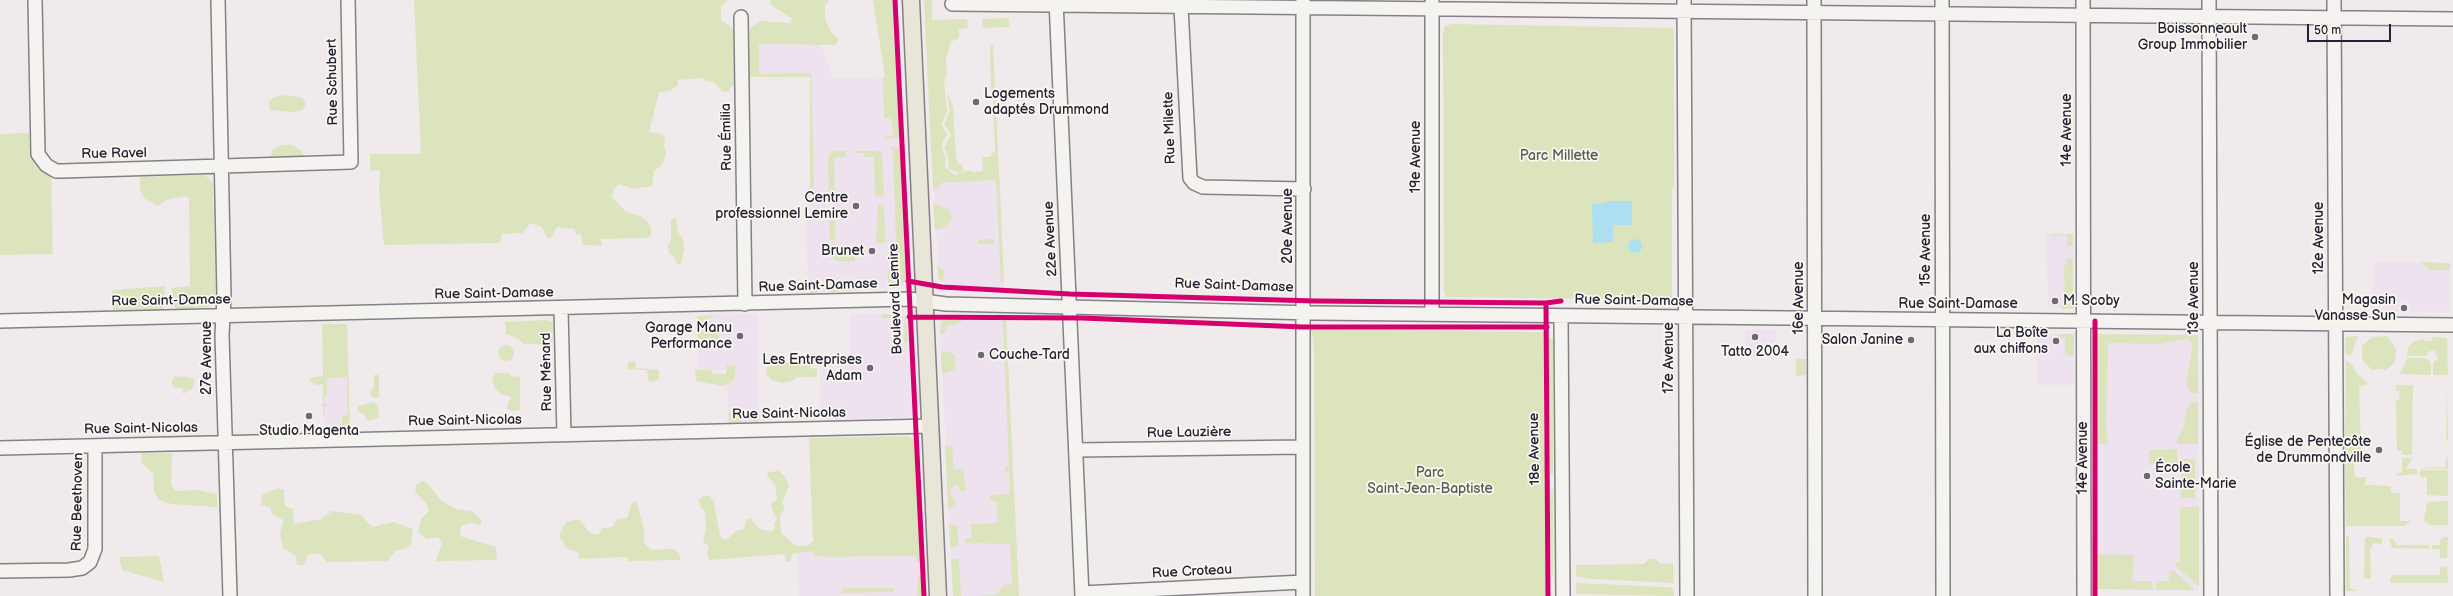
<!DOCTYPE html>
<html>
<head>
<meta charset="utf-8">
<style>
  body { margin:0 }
  #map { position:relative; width:2453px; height:596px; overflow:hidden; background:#f0eaed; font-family:"Balsamiq Sans",sans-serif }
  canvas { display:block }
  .scale { position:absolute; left:2307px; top:24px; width:84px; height:18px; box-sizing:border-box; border:2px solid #22223b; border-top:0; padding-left:5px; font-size:12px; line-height:14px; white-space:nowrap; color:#22223b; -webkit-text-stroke:3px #fbf7ec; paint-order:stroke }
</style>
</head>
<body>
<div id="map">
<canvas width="2453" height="596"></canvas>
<div class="scale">50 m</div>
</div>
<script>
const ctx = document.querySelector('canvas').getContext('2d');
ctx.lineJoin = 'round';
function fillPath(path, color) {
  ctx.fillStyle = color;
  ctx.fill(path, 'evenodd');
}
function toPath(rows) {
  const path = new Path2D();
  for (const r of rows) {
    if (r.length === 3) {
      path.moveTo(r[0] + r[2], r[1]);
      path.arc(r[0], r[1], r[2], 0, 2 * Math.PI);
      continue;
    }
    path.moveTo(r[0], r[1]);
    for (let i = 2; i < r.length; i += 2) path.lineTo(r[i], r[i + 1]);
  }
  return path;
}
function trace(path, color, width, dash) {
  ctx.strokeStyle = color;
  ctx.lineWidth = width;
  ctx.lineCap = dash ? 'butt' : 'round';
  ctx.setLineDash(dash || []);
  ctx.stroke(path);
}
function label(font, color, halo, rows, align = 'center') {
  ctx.font = font + ' "Balsamiq Sans",sans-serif';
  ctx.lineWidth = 3.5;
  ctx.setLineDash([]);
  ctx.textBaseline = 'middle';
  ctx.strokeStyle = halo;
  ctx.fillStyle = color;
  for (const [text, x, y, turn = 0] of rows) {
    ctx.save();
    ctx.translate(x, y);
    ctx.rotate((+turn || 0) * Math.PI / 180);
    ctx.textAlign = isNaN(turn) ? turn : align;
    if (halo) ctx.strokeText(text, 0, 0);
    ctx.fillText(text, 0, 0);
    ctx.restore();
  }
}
const built = toPath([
  [797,43,820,43,833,78,896,77,906,281,901,287,808,293,805,188,810,187,810,77,759,77,759,44],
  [1000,177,1004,288,951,286,939,280,933,180],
  [2046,234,2073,234,2073,309,2048,308],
  [2374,262,2450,263,2450,312,2372,311],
  [757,314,759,422,729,423,726,370,699,370,697,316],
  [850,314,884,314,906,317,912,414,909,417,820,420,820,367,850,366],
  [952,318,1006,319,1019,596,953,596,940,328,944,319,945,321],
  [322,324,347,324,350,431,326,431,324,426],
  [1745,330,1776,330,1775,357,1746,356],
  [2037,334,2074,334,2074,385,2037,385],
  [2096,334,2198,335,2199,590,2097,589],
  [814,551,828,557,920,556,921,596,799,596,798,553]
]);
const green = toPath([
  [414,0,728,0,721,6,721,20,733,29,735,86,731,86,729,91,723,92,714,82,705,81,703,78,678,80,678,85,670,91,659,92,649,132,661,134,665,137,664,145,666,155,661,166,654,171,652,186,632,189,620,184,614,188,612,197,626,212,640,216,647,221,651,228,651,236,647,238,601,239,602,246,582,245,581,234,576,235,575,229,557,227,551,238,547,238,542,227,530,223,523,233,502,234,500,243,384,245,379,190,380,170,370,171,370,154,421,154],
  [770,0,829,0,825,5,825,19,831,32,838,39,836,45,759,44,759,74,811,73,814,187,810,187,810,77,749,77,750,28,760,21,790,23,792,19,771,5],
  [873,0,892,0,899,138,885,139,885,136,893,136,892,119,884,118,883,78,885,77],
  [924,0,932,0,932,20,967,19,968,28,959,29,959,38,951,42,946,58,947,75,944,79,947,111,941,125,948,135,943,140,942,148,946,158,945,166,954,175,971,170,972,172,983,171,982,157,990,157,995,150,993,100,991,93,990,45,993,45,1004,282,1001,282,996,180,941,183,939,187,933,190],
  [1009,18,1009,27,983,28,982,19],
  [1452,24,1674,28,1674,187,1672,187,1672,300,1446,297,1444,291,1443,34,1445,26],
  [286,95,302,98,306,104,302,110,292,112,270,110,269,101,274,97],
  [947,95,949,95,953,107,956,159,959,164,964,165,962,167,964,170,960,173,949,169,948,157,944,148,951,134,944,124,950,111],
  [29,133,30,154,35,165,39,170,51,177,53,254,0,255,0,134],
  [281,145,293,145,302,151,303,156,270,157,273,149],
  [890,147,900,147,906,281,898,288,890,288,888,285,888,269,897,269,893,150,890,150],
  [833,151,846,151,846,157,834,158,835,198,829,198,828,156],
  [855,151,878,151,882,153,884,197,875,196,874,157,864,157,864,153,855,153],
  [205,175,213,183,216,299,213,305,209,307,176,309,173,305,172,288,190,286,189,198,185,196,166,200,158,206,144,198,140,189,140,177],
  [933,203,949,210,952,218,947,227,935,230],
  [878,205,884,205,885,243,876,243],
  [829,216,835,216,835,240,830,241],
  [676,218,678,232,683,239,684,249,681,264,677,264,675,258,669,253,668,245,671,241,671,219],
  [2052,234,2073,234,2073,246,2067,246,2067,235,2051,236],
  [993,239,995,244,978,244,978,240],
  [835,243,836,255,855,255,855,261,837,261,832,258,830,244],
  [2067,258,2073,259,2073,309,2062,309,2062,303,2065,303,2064,265,2067,265],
  [2421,262,2450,263,2450,270,2430,270],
  [937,265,944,270,943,282,938,278],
  [876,281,876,289,831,292,829,289,829,283],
  [813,288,5.5],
  [165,286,163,309,113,310,112,290],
  [882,314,906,317,908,342,904,343,905,318,881,318],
  [715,315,704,321,714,323,718,327,719,338,716,344,698,351,697,316],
  [952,318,962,318,962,321,951,326,948,325,943,334,940,334,941,321],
  [1001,319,1006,319,1019,596,976,596,997,594,1004,585,1012,584,1010,544,965,543,965,539,972,538,971,524,997,523,997,501,990,501,990,495,1010,494,1009,473,1005,473,1005,466,1009,466,1003,324],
  [547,320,553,322,552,345,524,344,517,338,506,334,505,322],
  [322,324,347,324,350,431,342,431,342,415,348,415,347,377,327,378,327,395,324,396,324,403,327,404,327,407,324,407,324,414,327,416,323,416,323,384,317,385,310,382,309,378,323,376],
  [1310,329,1544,332,1546,596,1315,596,1314,353,1313,337],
  [2058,334,2074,334,2074,356,2065,355,2065,338,2058,338],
  [2096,334,2198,335,2198,394,2191,393,2186,385,2193,344,2188,338,2161,344,2108,343,2106,426,2108,444,2096,444],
  [2358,336,2351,355,2345,354,2346,337],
  [2387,336,2396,349,2395,362,2385,371,2383,369,2372,370,2362,360,2362,346,2372,337],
  [2432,337,2447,338,2448,375,2433,375,2433,363,2438,359,2435,351,2430,351,2426,356,2407,356,2408,348,2414,341,2425,339,2425,341,2432,341],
  [1549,339,1553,339,1553,474,1550,474],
  [506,353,8],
  [946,351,955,355,955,370,942,374,941,352],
  [810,357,811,369,817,368,817,377,797,377,792,381,781,383,772,380,766,374,767,367],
  [2407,358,2426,358,2431,363,2431,375,2400,374],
  [1796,359,1806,359,1806,375,1796,376],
  [2346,360,2352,365,2359,376,2367,382,2367,385,2359,386,2361,450,2353,450,2353,455,2345,455],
  [632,361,635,362,636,368,659,370,659,380,649,382,647,370,628,369,628,363],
  [727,365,735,365,735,378,732,382,723,386,696,381,695,370,710,370,714,374,726,374],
  [495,373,509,373,511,377,520,376,520,410,513,411,507,409,508,403,511,399,510,396,503,395,495,389,492,381],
  [374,375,379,375,379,397,373,398,370,392,374,386],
  [175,376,187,377,195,380,192,389,183,394,182,388,175,388,172,385,172,380],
  [2396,385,2413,385,2412,455,2402,455,2402,451,2397,451,2396,400,2399,400,2400,391,2396,390],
  [2447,389,2448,440,2446,441],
  [374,402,378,406,379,417,368,421,363,414,357,412,358,406],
  [2192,402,2198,402,2198,444,2179,444,2176,441,2183,429,2186,410],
  [754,417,5.5],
  [728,413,742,413,742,422,729,423],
  [908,436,914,440,920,562,917,562,916,556,828,557,814,556,813,551,792,554,791,561,786,562,785,554,709,560,707,553,709,546,703,542,706,528,705,511,700,507,699,499,704,496,710,496,714,502,720,536,725,541,736,531,744,529,746,520,750,518,759,529,772,532,775,528,774,523,777,520,771,507,772,502,777,500,775,484,767,476,768,472,779,471,786,478,789,486,782,503,785,507,780,517,781,533,796,546,806,546,813,542,809,438],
  [945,445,952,447,954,470,964,469,965,491,961,491,957,484,954,485,950,493,953,499,955,499,956,506,948,509],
  [2177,449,2178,464,2149,464,2149,450],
  [141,453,172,453,171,484,175,491,196,490,217,494,217,507,172,504,158,500,154,490,153,473,142,464],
  [2446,457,2448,457,2448,469,2419,468,2445,467],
  [2345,458,2353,458,2355,477,2366,477,2365,485,2391,486,2391,493,2400,493,2400,521,2411,521,2404,526,2346,526],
  [2402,458,2412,458,2406,469,2417,469,2417,474,2397,476,2396,473,2402,473],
  [2181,459,2195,459,2195,498,2181,498],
  [2420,470,2448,470,2448,496,2427,495,2427,477,2420,477],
  [422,481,427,483,441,500,455,509,472,511,481,519,481,525,469,523,461,526,460,536,496,547,497,560,436,561,442,542,438,537,427,539,423,537,418,531,421,519,429,511,426,503,415,492,416,485],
  [278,488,284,490,285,506,293,509,294,524,321,519,332,511,361,515,372,527,393,522,413,529,411,544,405,549,395,551,388,561,327,562,320,554,308,554,304,565,297,565,296,556,283,548,280,534,283,520,271,513,271,508,261,505,262,495],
  [1553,488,1553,576,1551,575,1550,505,1551,489],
  [636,500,644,530,644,543,651,550,673,549,679,553,681,560,628,561,627,557,579,559,578,552,567,549,562,541,559,535,566,522,579,519,589,532,598,535,603,528,612,527,617,519,627,518,632,503],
  [2448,501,2448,525,2430,525,2424,521,2427,502],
  [2180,507,2199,507,2199,587,2176,566,2176,562,2180,562],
  [949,524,957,526,959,546,954,547,950,547],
  [2346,536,2349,536,2350,588,2357,591,2346,591],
  [2365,537,2382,538,2382,544,2372,543,2372,548,2370,548,2371,579,2364,578],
  [2443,537,2448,537,2447,558,2440,558,2440,549,2432,549,2432,545,2440,545,2440,541],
  [2389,538,2393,539,2397,545,2429,545,2429,549,2392,548],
  [2097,554,2134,555,2132,581,2152,581,2153,590,2097,589],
  [159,556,164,582,122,570,119,557],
  [951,559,959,559,961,596,953,596],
  [1649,559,1656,559,1660,564,1673,563,1674,583,1592,579,1576,576,1576,565,1644,564],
  [2447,566,2448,583,2389,583,2392,575,2440,575,2440,567],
  [2169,571,2174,571,2195,590,2156,590,2156,581,2169,581],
  [918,577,921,577,921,596,917,596],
  [1576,583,1667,587,1673,588,1674,596,1576,594],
  [844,588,894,588,894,592,841,593]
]);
const water = toPath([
  [1607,201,1632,201,1632,225,1613,225,1613,242,1593,243,1592,204,1606,203],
  [1635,246,7]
]);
const minor = toPath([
  [35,0,38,154,46,165,56,171,62,171,351,162,348,0],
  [218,0,224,297,222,335,230,596],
  [1056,0,1082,596],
  [1303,0,1303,596],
  [1684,0,1687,596],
  [1814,0,1815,596],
  [1942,0,1943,596],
  [2083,0,2084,596],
  [2209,0,2211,596],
  [2334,0,2337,596],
  [1432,2,1432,314],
  [952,4,2453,19],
  [1181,7,1190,178,1194,183,1203,187,1304,189],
  [741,17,745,304],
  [561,309,564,435],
  [1561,316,1563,596],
  [0,321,909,299,946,304,1314,313,2453,325],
  [0,448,931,426],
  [1076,450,1302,447],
  [0,571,69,570,82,568,90,562,95,549,95,446],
  [1082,593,1303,582]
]);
const major = toPath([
  [911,0,938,596]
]);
const cycleway = toPath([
  [895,0,924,596],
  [908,281,942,287,1070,294,1315,301,1546,303,1561,301],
  [1546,303,1548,596],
  [909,317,1082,318,1303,327,1547,327],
  [2095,321,2095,596]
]);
const markers = [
  [2255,37,4,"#6a6879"],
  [976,102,4,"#6a6879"],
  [856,206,4,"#6a6879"],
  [872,251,4,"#6a6879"],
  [2055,301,4,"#6a6879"],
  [2404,308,4,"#6a6879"],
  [740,336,4,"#6a6879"],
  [1755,337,4,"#6a6879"],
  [1911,340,4,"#6a6879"],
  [2056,341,4,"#6a6879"],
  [981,355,4,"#6a6879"],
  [870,368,4,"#6a6879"],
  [309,416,4,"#6a6879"],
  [2379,450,4,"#6a6879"],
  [2147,476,4,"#6a6879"]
];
const poiNames = [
  ["Boissonneault",2247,29],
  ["Group Immobilier",2247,45],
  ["Logements",984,94,"left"],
  ["adaptés Drummond",984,110,"left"],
  ["Centre",848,198],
  ["professionnel Lemire",848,214],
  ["Brunet",864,251],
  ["Magasin",2396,300],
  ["Vanasse Sun",2396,316],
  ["M. Scoby",2063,301,"left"],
  ["Garage Manu",732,328],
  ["Performance",732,344],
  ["La Boîte",2048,333],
  ["aux chiffons",2048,349],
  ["Salon Janine",1903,340],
  ["Tatto 2004",1755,352,"center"],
  ["Couche-Tard",989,355,"left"],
  ["Les Entreprises",862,360],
  ["Adam",862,376],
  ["Studio Magenta",309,431,"center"],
  ["Église de Pentecôte",2371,442],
  ["de Drummondville",2371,458],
  ["École",2155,468,"left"],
  ["Sainte-Marie",2155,484,"left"]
];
const streetNames = [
  ["Rue Schubert",333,82,-91],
  ["Rue Milette",1170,128,-92],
  ["14e Avenue",2067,130,-90],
  ["Rue Émilia",727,137,-91],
  ["Rue Ravel",114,154,-1],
  ["19e Avenue",1416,157,-90],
  ["20e Avenue",1288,226,-90],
  ["12e Avenue",2319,238,-90],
  ["22e Avenue",1051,239,-93],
  ["15e Avenue",1926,250,-90],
  ["Rue Saint-Damase",818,286,-2],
  ["Rue Saint-Damase",1234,286,2],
  ["Rue Saint-Damase",494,294,-1],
  ["16e Avenue",1799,298,-90],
  ["13e Avenue",2194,298,-90],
  ["Boulevard Lemire",896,299,-92],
  ["Rue Saint-Damase",171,301,-1],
  ["Rue Saint-Damase",1634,301,1],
  ["Rue Saint-Damase",1958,304],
  ["27e Avenue",207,358,-90],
  ["17e Avenue",1669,358,-90],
  ["Rue Ménard",547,372,-91],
  ["Rue Saint-Nicolas",789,414,-1],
  ["Rue Saint-Nicolas",465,421,-1],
  ["Rue Saint-Nicolas",141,429,-1],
  ["Rue Lauzière",1189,433,-1],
  ["18e Avenue",1535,449,-91],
  ["14e Avenue",2083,458,-90],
  ["Rue Beethoven",78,502,-89],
  ["Rue Croteau",1192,572,-3]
];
const parkNames = [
  ["Parc Millette",1559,156],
  ["Parc",1430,473],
  ["Saint-Jean-Baptiste",1430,489]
];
fillPath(built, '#eee2ee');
fillPath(green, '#dce4bd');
fillPath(water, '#aedff1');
trace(minor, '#838087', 16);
trace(major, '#838087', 19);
trace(minor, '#f5f3f0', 13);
trace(major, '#e9e5d8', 16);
trace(cycleway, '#d6006c', 5);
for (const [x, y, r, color] of markers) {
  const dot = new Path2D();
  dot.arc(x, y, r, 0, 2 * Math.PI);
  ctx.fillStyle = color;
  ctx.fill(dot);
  trace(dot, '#fbf7ec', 1.5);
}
label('14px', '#22223b', '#fbf7ec', poiNames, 'right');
label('14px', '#22223b', '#fbf7ec', streetNames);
label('14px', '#555b56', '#fbf7ec', parkNames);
</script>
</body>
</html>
